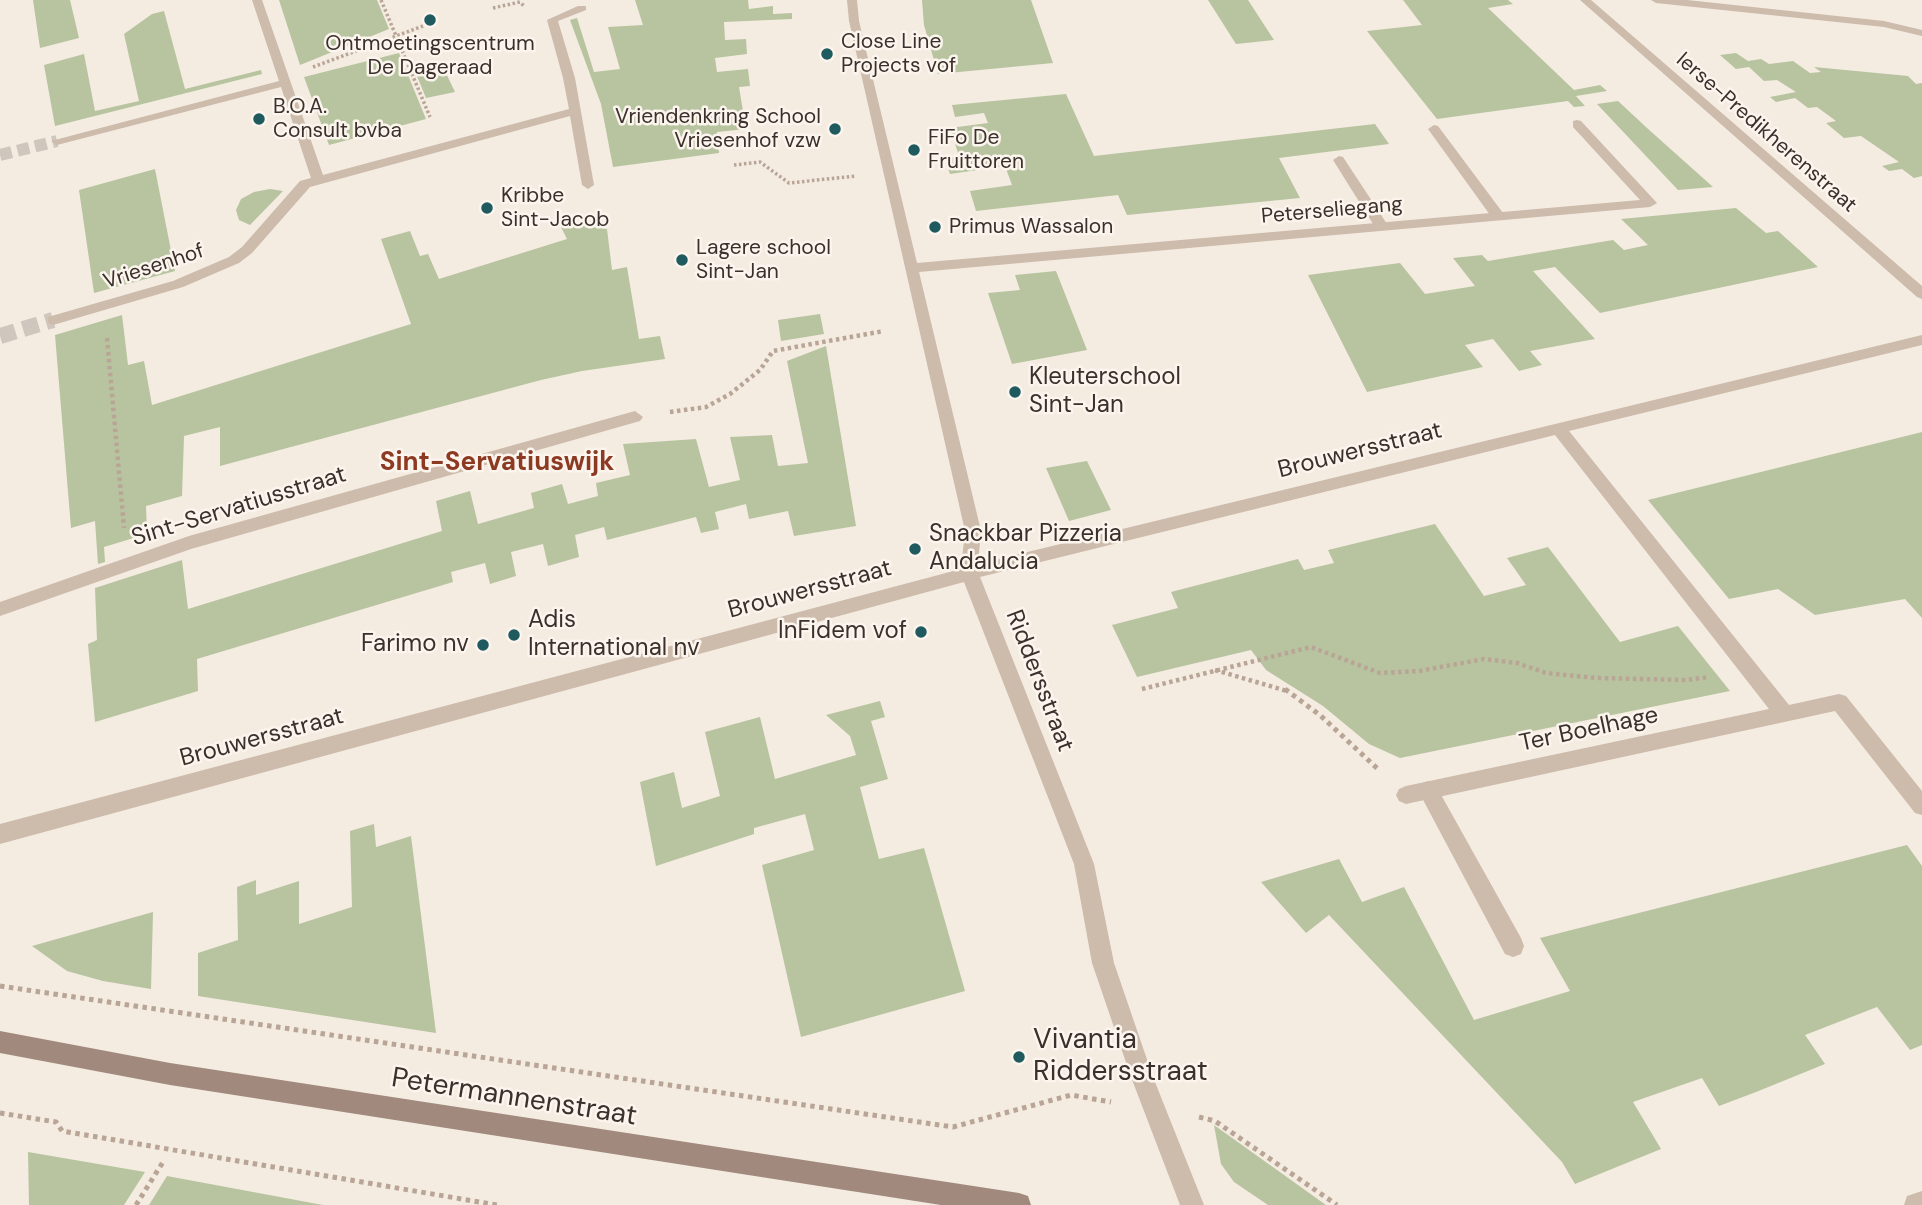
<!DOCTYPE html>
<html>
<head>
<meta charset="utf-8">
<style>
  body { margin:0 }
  canvas { display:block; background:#f4ebe1 }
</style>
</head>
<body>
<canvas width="1922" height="1205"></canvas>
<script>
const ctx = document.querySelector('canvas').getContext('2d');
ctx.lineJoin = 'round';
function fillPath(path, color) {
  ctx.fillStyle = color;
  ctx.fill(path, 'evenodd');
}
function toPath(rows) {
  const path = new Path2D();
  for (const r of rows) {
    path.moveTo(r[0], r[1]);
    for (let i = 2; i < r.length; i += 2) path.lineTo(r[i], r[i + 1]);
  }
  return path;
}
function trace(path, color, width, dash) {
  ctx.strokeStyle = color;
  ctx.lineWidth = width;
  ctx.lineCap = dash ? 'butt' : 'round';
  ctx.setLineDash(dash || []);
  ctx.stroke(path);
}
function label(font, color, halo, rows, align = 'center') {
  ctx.font = font + ' "DM Sans",sans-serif';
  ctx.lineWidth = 5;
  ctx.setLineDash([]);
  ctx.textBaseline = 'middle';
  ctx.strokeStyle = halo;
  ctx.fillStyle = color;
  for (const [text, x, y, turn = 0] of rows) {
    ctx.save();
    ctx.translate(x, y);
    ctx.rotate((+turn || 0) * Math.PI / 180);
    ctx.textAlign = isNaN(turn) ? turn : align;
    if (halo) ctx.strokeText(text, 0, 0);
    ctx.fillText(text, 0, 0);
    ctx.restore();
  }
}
const green = toPath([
  [33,0,70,0,79,38,40,48],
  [279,0,377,0,389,29,300,65],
  [635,0,748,0,749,9,773,6,773,14,792,13,792,19,724,22,725,40,746,39,747,54,715,58,717,72,748,69,750,86,739,87,746,129,717,132,719,153,613,167,601,104,570,20,577,18,594,72,620,69,608,27,643,25],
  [922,0,1031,0,1053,63,938,74,924,25],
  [1208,0,1248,0,1274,40,1236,44],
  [1403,0,1508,0,1513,4,1488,8,1574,90,1600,85,1607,91,1576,96,1585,106,1574,107,1568,101,1437,119,1367,31,1422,25],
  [164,11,185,89,261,70,262,74,55,126,44,65,84,54,95,111,139,101,124,34,152,14],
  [399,53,426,119,329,145,304,77],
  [1736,53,1748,61,1761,59,1769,64,1793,61,1810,73,1821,72,1814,67,1908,76,1916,84,1922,83,1922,176,1914,178,1902,169,1889,171,1882,166,1899,162,1861,136,1844,138,1826,123,1836,121,1817,107,1808,108,1795,98,1776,102,1770,97,1796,92,1777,80,1764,81,1749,67,1736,69,1720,55],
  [442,65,455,92,426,98,415,71],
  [1066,94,1094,156,1375,124,1389,144,1279,158,1300,198,1127,215,1118,195,976,211,970,191,1012,185,1005,166,950,174,945,159,959,156,950,128,988,123,984,113,955,117,952,105],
  [1618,101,1647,128,1713,187,1678,190,1597,104],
  [155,169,175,271,94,293,79,190],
  [270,189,283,191,250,225,239,220,236,210,241,199,254,192],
  [1736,208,1766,233,1778,231,1818,267,1600,313,1555,267,1533,271,1595,339,1530,351,1542,365,1519,371,1493,339,1465,345,1483,367,1367,392,1308,275,1400,263,1425,294,1475,286,1453,258,1482,255,1488,261,1613,240,1624,250,1648,245,1621,219],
  [574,223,607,229,612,270,627,267,639,339,660,336,665,359,582,371,541,380,220,466,220,427,184,436,182,496,146,506,147,534,104,547,105,562,98,564,95,521,71,528,55,335,122,315,128,365,144,361,152,405,411,324,381,239,410,231,420,256,428,254,439,279,567,239,561,227],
  [1056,271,1087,350,1012,364,988,293,1020,290,1015,275],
  [820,314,824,334,781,341,778,320],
  [826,346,856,526,794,536,788,511,749,519,746,504,715,512,719,529,701,533,696,517,607,540,604,527,575,535,579,557,548,566,543,544,511,552,516,576,490,584,485,563,451,572,453,582,197,659,198,691,95,722,88,644,97,640,95,588,182,560,188,609,442,531,436,501,470,491,478,524,534,508,531,493,562,484,568,504,598,496,596,483,630,475,623,444,696,439,709,487,740,480,730,437,772,435,778,466,808,463,787,361],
  [1922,432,1922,618,1905,599,1815,615,1778,589,1729,599,1648,500],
  [1087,461,1111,510,1069,521,1046,468],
  [1435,524,1484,596,1526,585,1507,558,1548,547,1620,642,1678,626,1730,691,1400,758,1369,744,1323,706,1266,670,1251,650,1137,677,1112,625,1178,608,1171,592,1298,559,1304,570,1334,563,1328,550],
  [880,701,885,717,871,721,888,779,860,787,879,859,924,848,965,991,801,1037,762,865,814,850,805,814,754,828,754,834,656,866,640,782,674,772,682,808,720,796,705,732,760,717,775,779,856,755,850,736,826,715],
  [374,824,376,847,411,836,436,1033,198,996,198,953,238,940,237,887,256,880,256,895,299,881,299,924,352,907,350,831],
  [1907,845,1922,866,1922,1045,1910,1050,1877,1007,1805,1035,1825,1064,1756,1092,1719,1106,1702,1078,1633,1102,1661,1149,1575,1184,1562,1162,1329,915,1306,933,1261,882,1339,859,1362,902,1404,887,1474,1020,1570,991,1540,938],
  [153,912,151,989,103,981,67,971,32,946],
  [1214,1125,1326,1205,1268,1205,1234,1182,1221,1164],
  [28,1152,145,1172,124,1205,29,1205],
  [167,1176,210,1184,323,1205,149,1205]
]);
const streetTunnelFar1 = toPath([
  [0,155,57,141]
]);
const streetTunnel = toPath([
  [0,336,53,320]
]);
const pathFar2 = toPath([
  [381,0,430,117],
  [493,8,520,2,524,6],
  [313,67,423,26],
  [734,165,760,162,789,183,856,176]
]);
const pathFar1 = toPath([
  [107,338,124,528],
  [670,412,706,407,730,394,760,370,773,351,884,331],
  [1215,670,1287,691],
  [1142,689,1311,647,1380,673,1419,671,1484,659,1517,663,1546,673,1596,678,1687,680,1709,677]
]);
const path = toPath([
  [1285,689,1321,716,1380,771],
  [0,986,953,1127,1071,1095,1111,1102],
  [0,1113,56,1122,62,1131,497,1205],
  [1199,1117,1215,1121,1337,1205],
  [136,1205,163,1162]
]);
const lane = toPath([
  [1434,125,1438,126,1503,213,1503,219,1493,219,1428,129,1434,125],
  [1339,156,1343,157,1389,227,1387,230,1377,230,1375,227,1333,160,1339,156],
  [1428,781,1435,784,1521,938,1524,946,1521,954,1513,957,1505,954,1421,796,1418,790,1421,784,1428,781]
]);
const street = toPath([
  [252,0,262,0,323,175,569,109,563,78,547,20,578,6,586,6,586,10,558,21,575,78,594,185,588,189,582,185,570,116,310,187,252,253,239,263,183,287,53,325,48,323,48,317,173,281,229,257,242,247,300,181,311,178,281,87,57,145,51,141,279,81,252,0],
  [847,0,857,0,859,21,917,263,1640,200,1573,127,1573,121,1577,120,1581,121,1657,203,1650,207,919,272,981,531,978,564,1922,335,1922,345,1569,431,1789,705,1839,694,1846,696,1922,791,1922,815,1915,813,1835,711,1406,804,1399,801,1396,795,1399,789,1406,786,1769,709,1555,435,980,577,1094,864,1114,963,1153,1077,1204,1205,1180,1205,1131,1077,1092,963,1074,864,964,582,0,844,0,824,961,569,965,531,849,21,847,0],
  [1580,0,1591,0,1922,286,1922,299,1917,297,1580,0],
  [1651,0,1687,0,1884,21,1922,30,1922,36,1884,27,1656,3,1651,0],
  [635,411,643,417,640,421,191,549,0,616,0,602,189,536,635,411],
  [1922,1191,1922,1205,1904,1205,1907,1196,1922,1191]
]);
const secondary = toPath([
  [0,1031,170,1063,1019,1193,1028,1196,1031,1205,941,1205,170,1085,0,1053,0,1031]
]);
const markers = [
  [430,20,7,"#1f5a5e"],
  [827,54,7,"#1f5a5e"],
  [259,119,7,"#1f5a5e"],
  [835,129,7,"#1f5a5e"],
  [914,150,7,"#1f5a5e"],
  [487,208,7,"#1f5a5e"],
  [935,227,7,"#1f5a5e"],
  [682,260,7,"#1f5a5e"],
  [1015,392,7,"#1f5a5e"],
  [915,549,7,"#1f5a5e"],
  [921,632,7,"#1f5a5e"],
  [514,635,7,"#1f5a5e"],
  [483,645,7,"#1f5a5e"],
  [1019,1057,7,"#1f5a5e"]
];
const farPoinames = [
  ["Close Line",841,42],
  ["Projects vof",841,66],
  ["Ontmoetingscentrum",430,44,"center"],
  ["De Dageraad",430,68,"center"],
  ["B.O.A.",273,107],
  ["Consult bvba",273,131],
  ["Vriendenkring School",821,117,"right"],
  ["Vriesenhof vzw",821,141,"right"],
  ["FiFo De",928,138],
  ["Fruittoren",928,162],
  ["Kribbe",501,196],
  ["Sint-Jacob",501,220],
  ["Primus Wassalon",949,227],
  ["Lagere school",696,248],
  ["Sint-Jan",696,272]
];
const farStreetnames = [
  ["Ierse-Predikherenstraat",1766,133,41],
  ["Peterseliegang",1332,211,-5],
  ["Vriesenhof",154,267,-18]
];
const poiNames = [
  ["Kleuterschool",1029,378],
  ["Sint-Jan",1029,406],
  ["Snackbar Pizzeria",929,535],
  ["Andalucia",929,563],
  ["Adis",528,621],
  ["International nv",528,649],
  ["InFidem vof",907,632,"right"],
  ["Farimo nv",469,645,"right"]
];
const streetNames = [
  ["Brouwersstraat",1360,451,-14],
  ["Sint-Servatiusstraat",239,507,-17],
  ["Brouwersstraat",810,590,-15],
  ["Riddersstraat",1039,681,69],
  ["Ter Boelhage",1589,730,-12],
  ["Brouwersstraat",262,738,-15]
];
const neighbourhoodNames = [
  ["Sint-Servatiuswijk",497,463]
];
const nearPoinames = [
  ["Vivantia",1033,1041],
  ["Riddersstraat",1033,1073]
];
const nearStreetnames = [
  ["Petermannenstraat",514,1098,9]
];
fillPath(green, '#b8c4a0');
trace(streetTunnelFar1, '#cfc6bd', 12, [12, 6]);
trace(streetTunnel, '#cfc6bd', 16, [16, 8]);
trace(pathFar2, '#b9a596', 3.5, [2.5, 2.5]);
trace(pathFar1, '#b9a596', 4.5, [3.5, 3.5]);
trace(path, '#b9a596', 5, [4.5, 4.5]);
fillPath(lane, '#cdbbac');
fillPath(street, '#cdbbac');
fillPath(secondary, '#a18a7d');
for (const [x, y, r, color] of markers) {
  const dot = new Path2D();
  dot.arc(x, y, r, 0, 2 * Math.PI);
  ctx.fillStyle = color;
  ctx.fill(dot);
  trace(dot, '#fbf5ee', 2.5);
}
label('21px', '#3b302b', '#fbf5ee', farPoinames, 'left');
label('21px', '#3b302b', '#fbf5ee', farStreetnames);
label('24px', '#3b302b', '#fbf5ee', poiNames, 'left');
label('24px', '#3b302b', '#fbf5ee', streetNames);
label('bold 26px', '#8c3b22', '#fbf5ee', neighbourhoodNames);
label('28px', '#3b302b', '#fbf5ee', nearPoinames, 'left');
label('28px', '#3b302b', '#fbf5ee', nearStreetnames);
</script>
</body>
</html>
